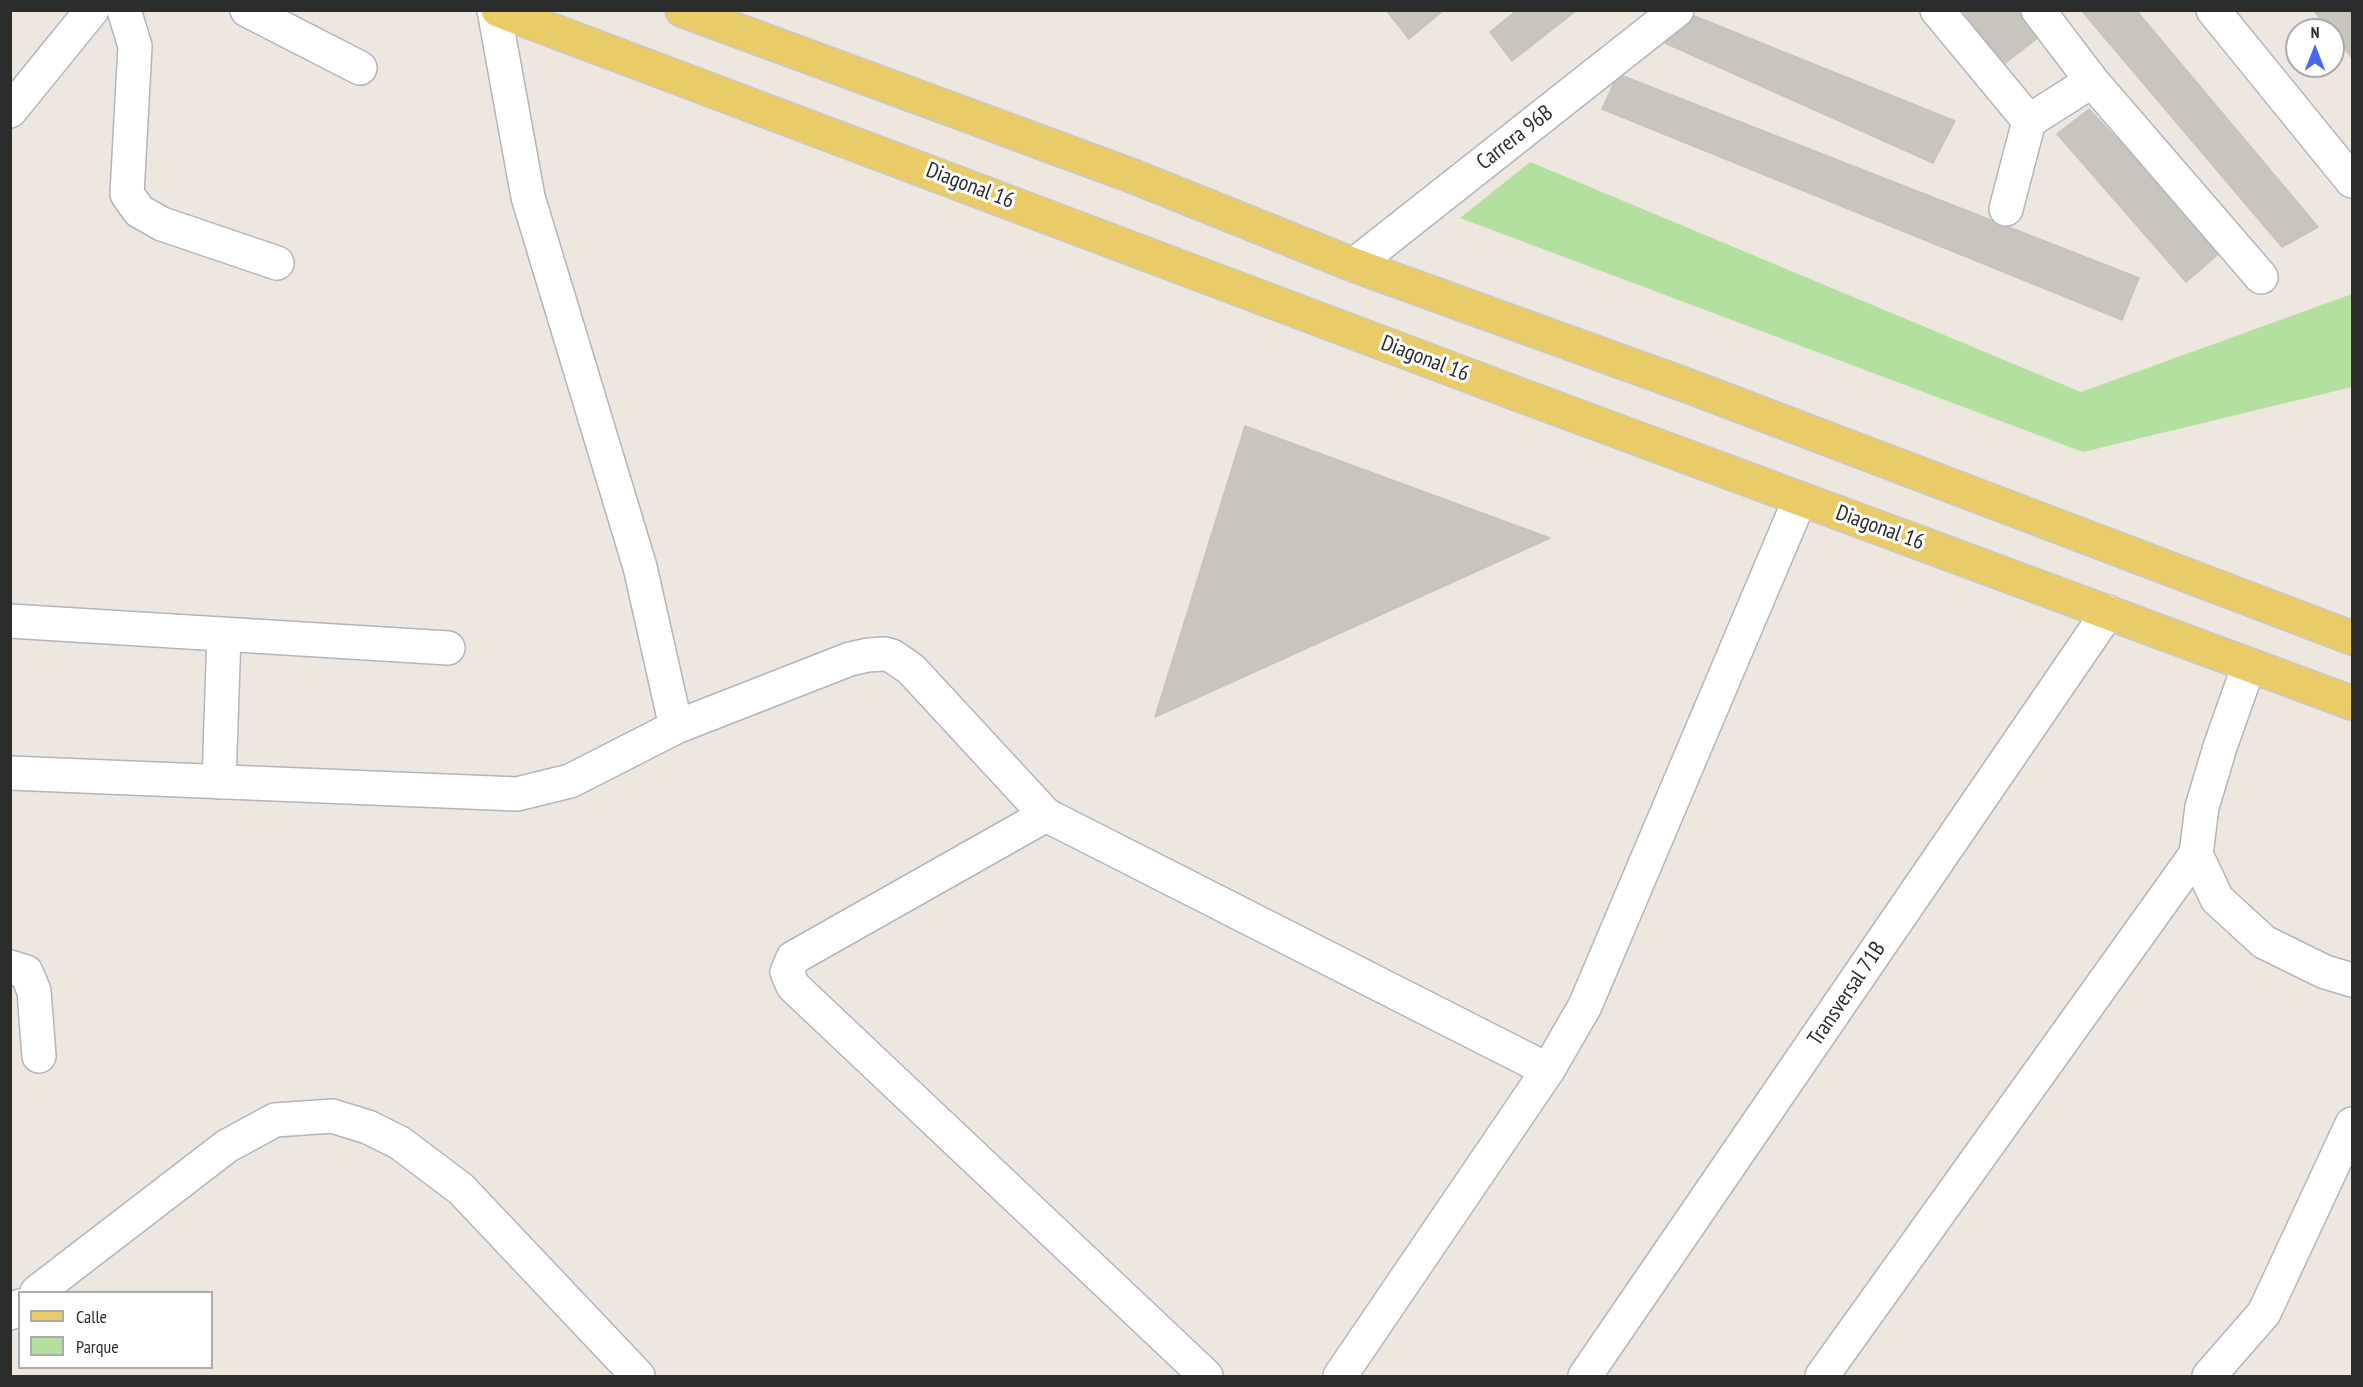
<!DOCTYPE html>
<html>
<head>
<meta charset="utf-8">
<style>
  body { margin:0 }
  #map { position:relative; width:2363px; height:1387px; overflow:hidden; background:#ede7df; font-family:"PT Sans Narrow",sans-serif }
  canvas { display:block }
  .frame { position:absolute; inset:0; border:12px solid #2c2c2c; pointer-events:none }
  .legend { position:absolute; left:18px; top:1291px; width:195px; height:78px; box-sizing:border-box; background:#fff; border:2px solid #ababab; margin:0; padding:8px 10px; list-style:none; font-size:18px; color:#2c2c2c }
  .legend li { display:flex; align-items:center; gap:12px; height:30px }
  .legend b { width:30px; border:2px solid #ababab }
  .north { position:absolute; left:2285px; top:18px; width:60px; height:60px; box-sizing:border-box; background:#fff; border:2px solid #ababab; border-radius:50%; rotate:0deg; font-size:16px; font-weight:700; line-height:24px; text-align:center; color:#2c2c2c }
  .north::after { content:''; display:block; margin:auto; width:21px; height:27px; background:#4967f0; clip-path:polygon(50% 0,100% 100%,50% 72%,0 100%) }
</style>
</head>
<body>
<div id="map">
<canvas width="2363" height="1387"></canvas>
<div class="frame"></div>
<ul class="legend">
<li><b style="height:8px;background:#e9cc68"></b>Calle</li>
<li><b style="height:16px;background:#b4e09f"></b>Parque</li>
</ul>
<div class="north">N</div>
</div>
<script>
const ctx = document.querySelector('canvas').getContext('2d');
ctx.lineJoin = 'round';
function fillPath(path, color) {
  ctx.fillStyle = color;
  ctx.fill(path, 'evenodd');
}
function toPath(rows) {
  const path = new Path2D();
  for (const r of rows) {
    path.moveTo(r[0], r[1]);
    for (let i = 2; i < r.length; i += 2) path.lineTo(r[i], r[i + 1]);
  }
  return path;
}
function trace(path, color, width, dash) {
  ctx.strokeStyle = color;
  ctx.lineWidth = width;
  ctx.lineCap = dash ? 'butt' : 'round';
  ctx.setLineDash(dash || []);
  ctx.stroke(path);
}
function label(font, color, halo, rows, align = 'center') {
  ctx.font = font + ' "PT Sans Narrow",sans-serif';
  ctx.lineWidth = 6;
  ctx.setLineDash([]);
  ctx.textBaseline = 'middle';
  ctx.strokeStyle = halo;
  ctx.fillStyle = color;
  for (const [text, x, y, turn = 0] of rows) {
    ctx.save();
    ctx.translate(x, y);
    ctx.rotate((+turn || 0) * Math.PI / 180);
    ctx.textAlign = isNaN(turn) ? turn : align;
    if (halo) ctx.strokeText(text, 0, 0);
    ctx.fillText(text, 0, 0);
    ctx.restore();
  }
}
const green = toPath([
  [1530,162,2081,392,2352,294,2352,387,2083,452,1460,218]
]);
const building = toPath([
  [1386,10,1444,10,1409,39,1386,10],
  [1517,10,1577,10,1512,61,1490,32,1517,10],
  [1962,10,2022,10,2043,34,2004,64,1962,10],
  [2081,10,2136,10,2318,227,2282,247,2081,10],
  [2313,10,2352,10,2352,58,2333,34,2333,30,2330,30,2313,10],
  [1687,13,1955,121,1933,163,1665,43,1687,13],
  [1618,74,2139,278,2122,320,1602,109,1618,74],
  [2089,109,2222,251,2186,282,2057,134,2089,109],
  [1245,426,1550,538,1155,717,1245,426]
]);
const minor = toPath([
  [124,10,135,46,127,194,139,211,162,224,277,263],
  [247,10,360,68],
  [494,10,528,197,640,567,676,727,850,659,868,655,885,654,892,656,911,669,1046,815,1548,1070,1585,1006,1800,499],
  [1937,10,2029,121,2006,209],
  [2038,10,2092,81,2261,277],
  [2213,10,2352,181],
  [10,111,92,10],
  [2029,121,2092,81],
  [1354,265,1677,10],
  [10,621,448,648],
  [2249,665,2220,747,2202,807,2196,854,2217,899,2264,942,2325,972,2352,980],
  [10,773,517,794,570,781,676,727],
  [219,782,224,634],
  [1046,815,793,958,787,972,793,986,1206,1376],
  [10,967,26,972,34,991,39,1056],
  [37,1292,227,1146,275,1120,332,1116,368,1127,400,1143,461,1189,638,1376],
  [10,1313,20,1306],
  [1340,1376,1548,1070],
  [1585,1376,2108,612],
  [1822,1376,2196,854],
  [2209,1376,2264,1313,2352,1124]
]);
const major = toPath([
  [498,10,1512,392,2352,703],
  [682,10,1135,177,1354,265,1691,387,2352,638]
]);
const streetNames = [
  ["Carrera 96B",1515,138,-38],
  ["Diagonal 16",970,186,21],
  ["Diagonal 16",1425,359,21],
  ["Diagonal 16",1880,528,20],
  ["Transversal 71B",1847,994,-56]
];
fillPath(green, '#b4e09f');
fillPath(building, '#c8c4be');
trace(building, '#c8c3b9', 1.5);
trace(minor, '#b2b5be', 36);
trace(major, '#c8c8c8', 36);
trace(minor, '#fff', 33);
trace(major, '#e9cc68', 33);
label('22px', '#2c2c2c', '#fff', streetNames);
</script>
</body>
</html>
